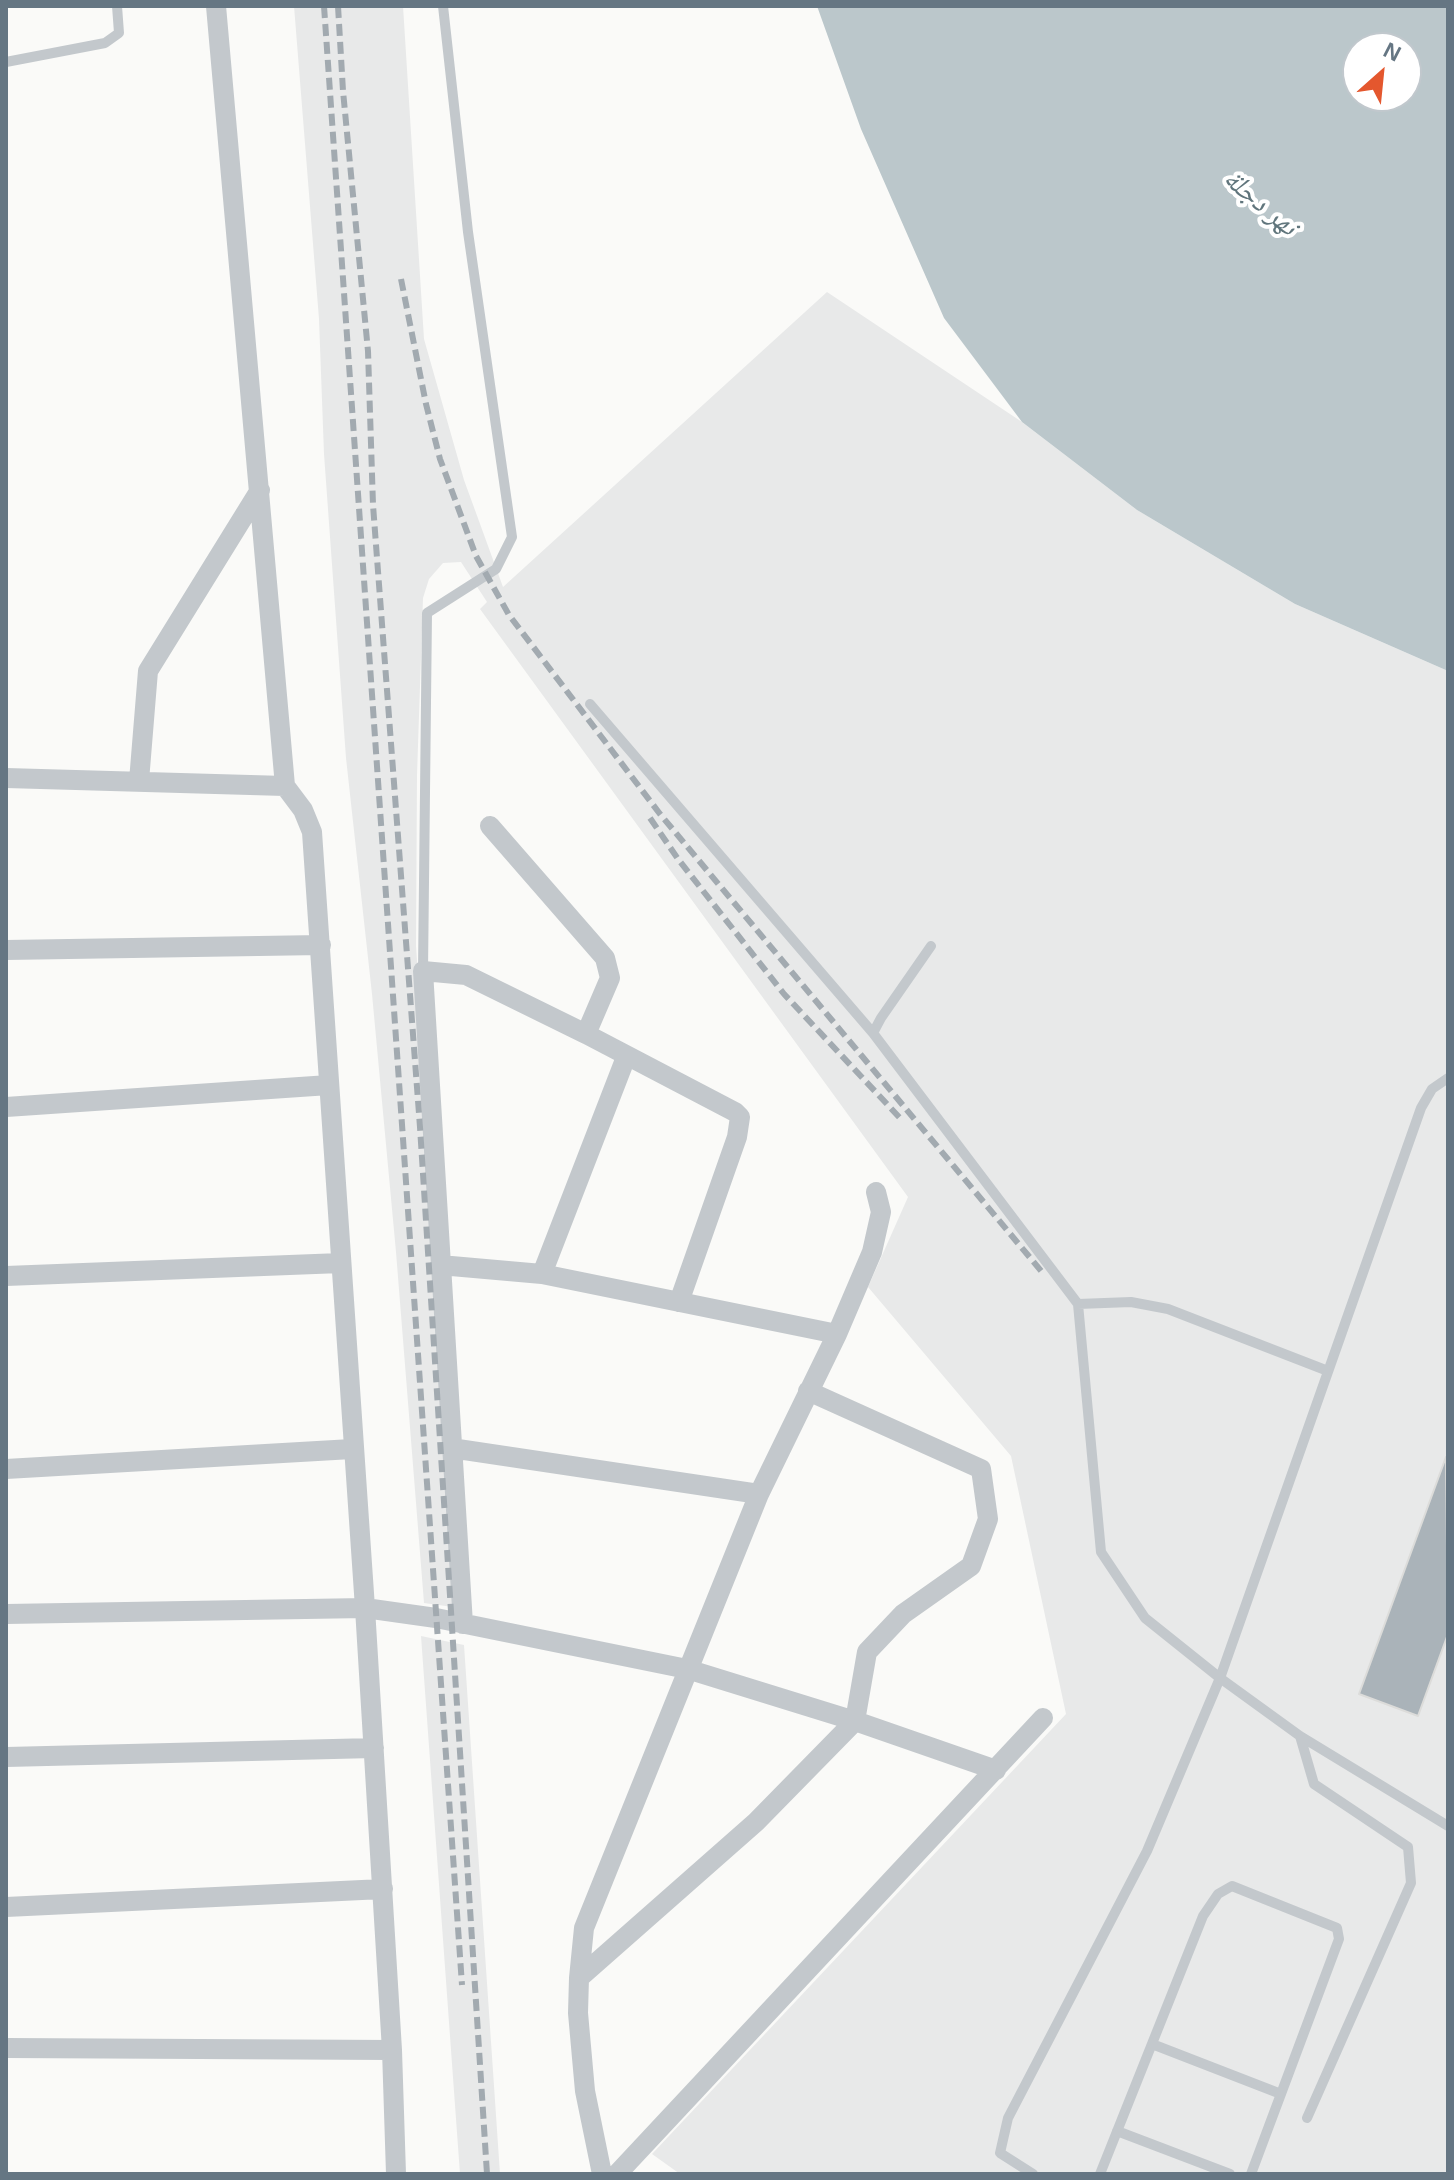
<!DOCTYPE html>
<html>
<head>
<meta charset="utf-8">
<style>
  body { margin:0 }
  #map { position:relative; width:1454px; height:2180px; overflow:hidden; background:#fafaf8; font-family:Helvetica,sans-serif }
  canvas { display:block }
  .frame { position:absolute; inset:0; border:8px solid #657683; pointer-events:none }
  .north { position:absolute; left:1342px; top:32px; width:80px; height:80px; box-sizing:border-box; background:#fff; border:2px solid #c1c8cd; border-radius:50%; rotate:27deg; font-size:22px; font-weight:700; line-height:32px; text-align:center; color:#657683 }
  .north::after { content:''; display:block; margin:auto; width:28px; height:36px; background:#e4572e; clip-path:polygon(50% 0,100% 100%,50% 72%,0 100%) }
</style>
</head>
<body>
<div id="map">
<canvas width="1454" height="2180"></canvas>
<div class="frame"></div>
<div class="north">N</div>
</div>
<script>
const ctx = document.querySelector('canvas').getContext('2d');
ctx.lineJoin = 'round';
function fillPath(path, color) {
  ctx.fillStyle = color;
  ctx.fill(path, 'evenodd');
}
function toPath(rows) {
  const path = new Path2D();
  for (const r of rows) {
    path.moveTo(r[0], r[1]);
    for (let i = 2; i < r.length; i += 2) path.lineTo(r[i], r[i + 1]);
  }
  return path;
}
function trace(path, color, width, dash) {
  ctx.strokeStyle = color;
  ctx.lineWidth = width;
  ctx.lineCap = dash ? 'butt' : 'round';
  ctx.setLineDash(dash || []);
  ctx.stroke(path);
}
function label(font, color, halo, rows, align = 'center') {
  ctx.font = font + ' Helvetica,"Noto Naskh Arabic",sans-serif';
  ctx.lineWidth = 8;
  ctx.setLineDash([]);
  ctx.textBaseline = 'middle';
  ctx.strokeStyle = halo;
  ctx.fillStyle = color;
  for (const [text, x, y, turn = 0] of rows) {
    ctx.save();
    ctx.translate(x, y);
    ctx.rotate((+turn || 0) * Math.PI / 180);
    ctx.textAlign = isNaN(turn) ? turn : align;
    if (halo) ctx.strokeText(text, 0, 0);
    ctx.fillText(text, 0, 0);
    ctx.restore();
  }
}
const built = toPath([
  [294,6,403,6,424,339,464,480,503,587,827,292,1022,422,1137,510,1295,604,1448,671,1448,2174,680,2174,652,2154,1066,1714,1011,1456,868,1287,908,1197,480,609,487,602,461,562,443,563,429,579,423,598,417,775,416,946,460,1608,424,1603,396,1252,372,994,346,758,324,454,319,319],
  [421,1636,464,1645,500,2174,460,2174]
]);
const water = toPath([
  [817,6,1448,6,1448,671,1295,604,1137,510,1022,422,944,318,861,129],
  [1358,48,1406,48,1406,96,1358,96]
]);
const building = toPath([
  [1446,1457,1448,1634,1418,1716,1359,1694,1446,1457]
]);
const lane = toPath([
  [6,62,105,43,119,33,117,6],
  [590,704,873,1033,1078,1304,1101,1552,1145,1618,1220,1678,1300,1736,1448,1826],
  [423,971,427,613,496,569,512,537,468,232,443,6],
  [873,1033,881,1018,931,946],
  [1078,1304,1131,1302,1168,1309,1328,1371],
  [1300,1736,1314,1784,1408,1847,1411,1883,1307,2118],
  [1152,2044,1281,2094],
  [1117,2131,1230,2174],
  [1033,2174,1000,2153,1008,2118,1147,1851,1220,1678,1421,1108,1432,1089,1448,1078],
  [1100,2174,1203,1916,1218,1894,1232,1886,1337,1928,1339,1939,1251,2174]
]);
const street = toPath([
  [216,6,285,786,303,810,312,832,365,1608,392,2050,396,2174],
  [6,778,285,786],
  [139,781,148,671,260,490],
  [490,826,605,958,610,978,586,1034],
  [6,950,321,945],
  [6,1107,329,1085],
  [440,1265,542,1274,837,1334],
  [542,1274,626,1057],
  [6,1276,341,1263],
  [451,1448,759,1494],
  [6,1469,352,1449],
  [6,1614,365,1608,436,1618,687,1669,855,1721,996,1770],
  [463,1624,423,971,466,975,586,1034,735,1112,740,1117,737,1137,679,1302],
  [6,1757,374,1748],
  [6,1907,383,1889],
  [579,1978,756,1822,855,1721,867,1652,903,1614,971,1566,988,1519,981,1469,808,1391],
  [6,2048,392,2050],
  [602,2174,585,2091,578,2013,579,1978,584,1928,759,1494,837,1334,872,1252,881,1212,876,1192],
  [617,2174,1043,1718]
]);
const rail = toPath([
  [324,6,462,1985],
  [338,6,343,91,368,351,373,505,420,1127,487,2174],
  [401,279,426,404,440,459,476,556,509,615,660,814,1042,1272],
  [650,818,678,859,784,994,900,1118]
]);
const waterNames = [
  ["نهر دجلة",1260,203,40]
];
fillPath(built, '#e8e9e9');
fillPath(water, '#bbc7cb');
fillPath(building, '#aab3b9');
trace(building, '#dcdcda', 2);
trace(lane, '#c3c8cc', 10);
trace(street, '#c3c8cc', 20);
trace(rail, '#a2aab0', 6, [12, 6]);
label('italic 28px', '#60757c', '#fff', waterNames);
</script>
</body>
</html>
